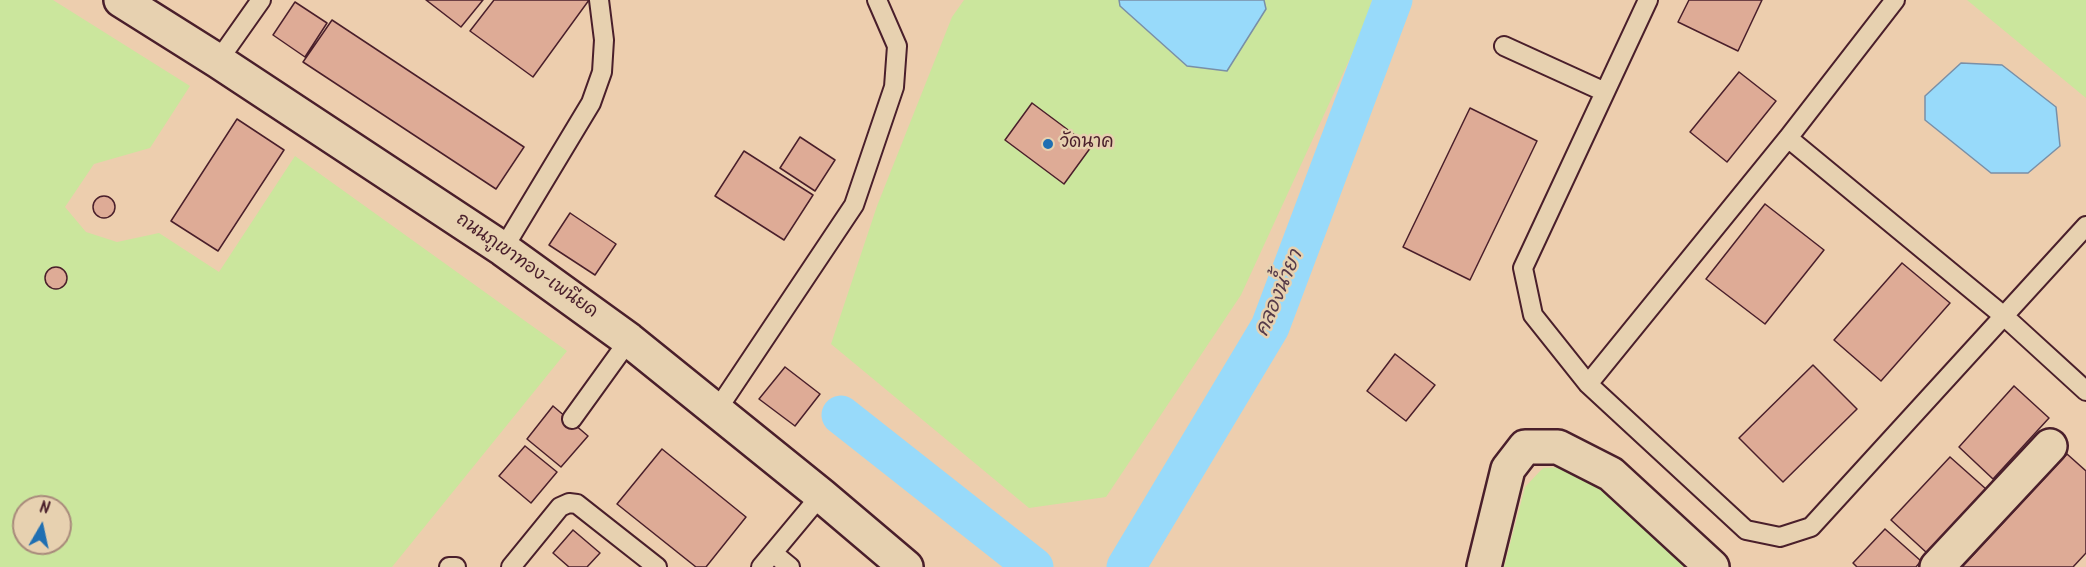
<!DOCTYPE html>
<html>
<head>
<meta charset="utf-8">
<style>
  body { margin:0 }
  #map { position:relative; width:2086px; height:567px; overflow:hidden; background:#edceae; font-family:Kalam,sans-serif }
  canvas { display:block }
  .north { position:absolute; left:12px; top:495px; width:60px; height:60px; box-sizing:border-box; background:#e7d1b0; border:2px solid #a88a7b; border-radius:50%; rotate:9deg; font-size:16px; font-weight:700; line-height:24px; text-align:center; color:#4a1f2b }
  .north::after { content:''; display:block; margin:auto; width:21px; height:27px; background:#1f6fb2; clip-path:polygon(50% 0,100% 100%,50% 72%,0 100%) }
</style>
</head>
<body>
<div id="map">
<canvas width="2086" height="567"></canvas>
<div class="north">N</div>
</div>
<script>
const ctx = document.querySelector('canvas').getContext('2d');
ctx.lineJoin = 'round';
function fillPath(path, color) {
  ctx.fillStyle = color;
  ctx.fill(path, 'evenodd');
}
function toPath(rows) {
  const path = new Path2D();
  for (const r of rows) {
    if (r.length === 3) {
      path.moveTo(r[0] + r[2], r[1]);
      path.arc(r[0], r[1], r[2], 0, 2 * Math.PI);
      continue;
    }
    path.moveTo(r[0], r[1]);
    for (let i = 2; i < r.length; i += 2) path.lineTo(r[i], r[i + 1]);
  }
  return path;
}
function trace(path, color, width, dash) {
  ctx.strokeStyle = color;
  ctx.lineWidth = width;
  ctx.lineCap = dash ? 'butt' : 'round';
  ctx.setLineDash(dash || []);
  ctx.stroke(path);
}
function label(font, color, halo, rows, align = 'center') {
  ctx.font = font + ' Kalam,"Playpen Sans Thai",sans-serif';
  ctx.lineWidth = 5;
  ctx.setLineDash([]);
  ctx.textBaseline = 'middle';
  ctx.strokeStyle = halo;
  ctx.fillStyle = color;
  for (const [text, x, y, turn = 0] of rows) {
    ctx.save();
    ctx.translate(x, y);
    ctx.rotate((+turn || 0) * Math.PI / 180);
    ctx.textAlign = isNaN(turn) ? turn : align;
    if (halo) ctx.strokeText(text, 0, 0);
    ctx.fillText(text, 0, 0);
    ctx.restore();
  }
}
const green = toPath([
  [0,0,53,0,190,86,150,148,94,164,65,207,86,232,117,242,159,233,219,272,295,156,567,351,392,567,0,567],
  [24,507,60,507,60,543,24,543],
  [964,0,1119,0,1120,6,1187,66,1266,9,1264,0,1372,0,1363,30,1241,295,1106,497,1029,508,831,344,877,206,952,17],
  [1967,0,2086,0,2086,98],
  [1567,467,1609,495,1688,567,1504,567,1525,487,1543,468]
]);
const water = toPath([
  [1119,0,1264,0,1266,9,1227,71,1187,66,1120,6,1119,0],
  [1961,63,2002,65,2056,107,2060,146,2028,173,1991,173,1925,120,1925,96,1961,63]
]);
const canal = toPath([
  [841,415,1034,567],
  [1126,567,1270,327,1393,0]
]);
const building = toPath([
  [426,0,483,0,461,27,426,0],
  [494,0,589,0,533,77,470,31,494,0],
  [1689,0,1762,0,1738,51,1678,22,1689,0],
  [295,2,327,23,305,57,273,35,295,2],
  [332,20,524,147,496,189,303,62,332,20],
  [1739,72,1776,101,1727,162,1690,132,1739,72],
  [1032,103,1091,147,1064,184,1005,140,1032,103],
  [1470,108,1537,141,1470,280,1403,247,1470,108],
  [237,119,284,150,218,251,171,221,237,119],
  [800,137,835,160,815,191,780,168,800,137],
  [744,151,813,195,784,240,715,196,744,151],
  [104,207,11],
  [1765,204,1824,250,1765,324,1706,279,1765,204],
  [570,213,616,244,595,275,549,245,570,213],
  [1902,263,1950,303,1881,381,1834,340,1902,263],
  [56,278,11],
  [1395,354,1435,385,1406,421,1367,391,1395,354],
  [1813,365,1857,409,1783,482,1739,438,1813,365],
  [785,367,820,394,795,426,759,399,785,367],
  [2014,386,2049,418,1993,479,1959,447,2014,386],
  [553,406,588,436,561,467,527,439,553,406],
  [525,446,557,472,531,503,499,476,525,446],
  [662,449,746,517,706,567,696,567,617,504,662,449],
  [2067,454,2086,471,2086,553,2073,567,1962,567,2067,454],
  [1950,457,1986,489,1927,553,1891,520,1950,457],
  [1885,529,1921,561,1916,567,1857,567,1853,563,1885,529],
  [573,530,600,553,587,567,569,567,553,553,573,530]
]);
const service = toPath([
  [1648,0,1523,268,1533,315,1588,384,1746,530,1780,537,1811,527,2086,226],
  [1504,46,1605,92],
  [218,61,261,0],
  [1788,138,2005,317,2086,391],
  [503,249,591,103,602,72,604,40,599,0],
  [1588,384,1788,138,1895,0],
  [717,410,854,205,894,87,897,46,877,0],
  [572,419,629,340],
  [773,553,790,567],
  [449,567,456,567],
  [511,567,560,507,569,503,577,504,657,567],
  [761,567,821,495]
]);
const minor = toPath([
  [1484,567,1508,469,1525,447,1558,447,1611,474,1712,567],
  [1937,567,2050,446]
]);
const secondary = toPath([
  [121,0,218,61,503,249,629,340,821,495,906,567]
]);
const markers = [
  [1048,144,6,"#1f6fb2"]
];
const poiNames = [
  ["วัดนาค",1060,144]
];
const streetNames = [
  ["ถนนภูเขาทอง-เพนียด",526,267,35]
];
const waterNames = [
  ["คลองน้ำยา",1281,294,-67]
];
fillPath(green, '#cbe69d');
fillPath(water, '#98dafa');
trace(water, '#798fa7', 1.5);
trace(canal, '#98dafa', 39);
fillPath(building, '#deab96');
trace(building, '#4a1f2b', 1.5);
trace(service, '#4a1f2b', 22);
trace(minor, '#4a1f2b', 38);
trace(secondary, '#4a1f2b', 38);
trace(service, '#e7d1b0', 18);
trace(minor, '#e7d1b0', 33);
trace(secondary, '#e7d1b0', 33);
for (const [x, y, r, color] of markers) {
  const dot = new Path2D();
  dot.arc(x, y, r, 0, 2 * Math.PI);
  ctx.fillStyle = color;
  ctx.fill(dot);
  trace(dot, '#e7d1b0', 2);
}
label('18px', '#4a1f2b', '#e7d1b0', poiNames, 'left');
label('18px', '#4a1f2b', '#e7d1b0', streetNames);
label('italic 20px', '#563b4a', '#e7d1b0', waterNames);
</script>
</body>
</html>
